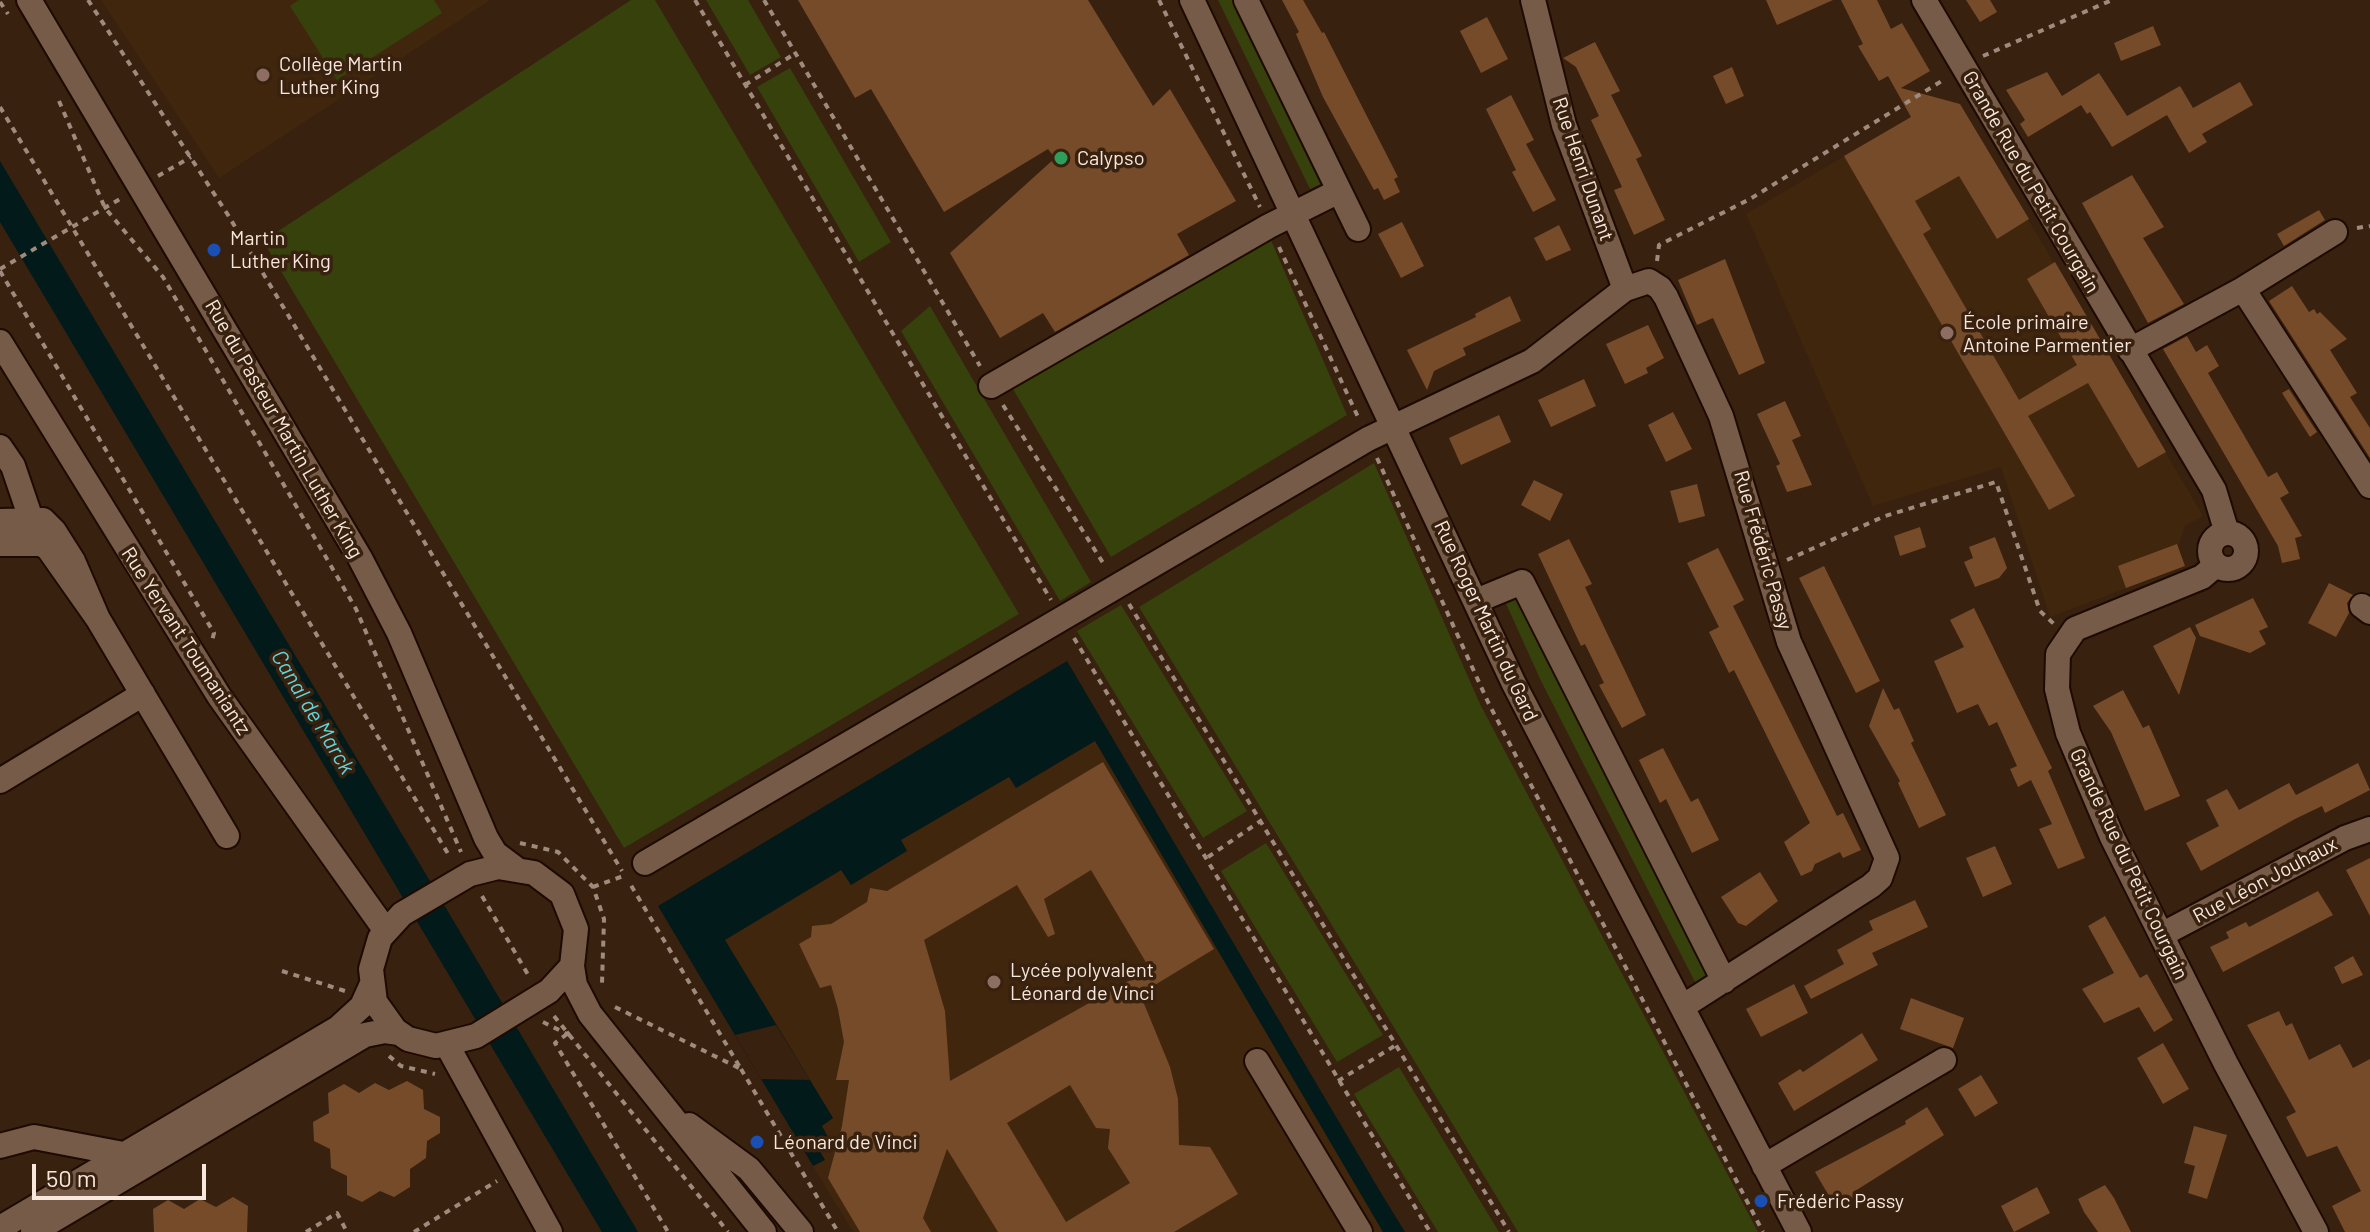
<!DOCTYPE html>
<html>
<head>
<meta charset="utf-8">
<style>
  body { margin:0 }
  #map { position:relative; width:2370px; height:1232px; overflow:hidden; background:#38210f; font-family:Barlow,sans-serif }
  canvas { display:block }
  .scale { position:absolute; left:32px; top:1164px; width:174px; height:36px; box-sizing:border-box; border:4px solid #f7e7dc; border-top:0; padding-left:10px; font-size:24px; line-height:28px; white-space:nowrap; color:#f7e7dc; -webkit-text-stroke:6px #38210f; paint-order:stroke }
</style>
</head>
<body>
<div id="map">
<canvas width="2370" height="1232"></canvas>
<div class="scale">50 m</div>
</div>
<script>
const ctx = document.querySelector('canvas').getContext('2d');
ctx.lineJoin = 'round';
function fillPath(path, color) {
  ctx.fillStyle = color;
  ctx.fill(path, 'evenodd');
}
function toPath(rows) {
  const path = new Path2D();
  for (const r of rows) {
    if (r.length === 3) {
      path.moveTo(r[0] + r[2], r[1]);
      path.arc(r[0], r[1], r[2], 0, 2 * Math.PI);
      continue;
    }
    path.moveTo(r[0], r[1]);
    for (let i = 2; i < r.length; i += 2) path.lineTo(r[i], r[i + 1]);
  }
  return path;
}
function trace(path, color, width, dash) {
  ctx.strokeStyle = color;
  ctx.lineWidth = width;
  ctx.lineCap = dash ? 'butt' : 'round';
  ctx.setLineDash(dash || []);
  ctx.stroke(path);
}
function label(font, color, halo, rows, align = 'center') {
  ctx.font = font + ' Barlow,sans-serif';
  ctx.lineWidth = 7;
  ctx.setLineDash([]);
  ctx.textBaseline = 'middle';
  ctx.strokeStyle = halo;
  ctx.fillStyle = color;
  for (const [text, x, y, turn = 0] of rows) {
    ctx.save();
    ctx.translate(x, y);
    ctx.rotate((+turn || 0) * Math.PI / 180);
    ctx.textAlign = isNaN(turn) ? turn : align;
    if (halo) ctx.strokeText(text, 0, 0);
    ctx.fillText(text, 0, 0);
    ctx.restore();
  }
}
const built = toPath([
  [101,0,490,0,219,178],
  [1942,99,1960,104,2203,516,2185,526,2178,547,2185,566,2050,617,2001,467,1873,506,1746,214],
  [1095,741,1383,1232,853,1232,813,1166,824,1160,817,1146,821,1126,833,1118,725,940,842,870,851,885,907,850,900,840,1009,776,1016,788]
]);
const green = toPath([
  [299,0,434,0,442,13,337,80,290,6],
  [631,0,655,0,1019,614,624,848,263,241],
  [706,0,748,0,781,57,750,75],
  [1218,0,1238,0,1327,181,1310,189],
  [790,68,891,242,859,262,757,87],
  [1270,238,1347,415,1111,557,1013,389],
  [930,306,1091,582,1060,601,901,331],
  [1374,463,1480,704,1758,1232,1518,1232,1139,607],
  [1518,592,1710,973,1695,982,1541,681,1503,597],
  [1121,605,1247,811,1203,838,1077,631],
  [1266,843,1383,1035,1337,1062,1221,871],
  [1399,1067,1499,1232,1438,1232,1354,1094]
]);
const water = toPath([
  [0,161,421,866,638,1232,602,1232,241,626,0,222],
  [1067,661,1381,1193,1405,1232,1383,1232,1095,741,1016,788,1009,777,901,840,907,851,851,885,841,870,725,940,833,1118,822,1126,829,1139,817,1146,825,1160,813,1166,658,906]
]);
const pier = toPath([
  [776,1025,810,1080,761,1079,735,1035]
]);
const building = toPath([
  [798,0,1088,0,1153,106,1170,89,1236,201,1177,234,1189,255,1055,332,1043,313,1000,338,950,253,1055,158,1048,149,944,212,871,89,855,98],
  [1282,0,1303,0,1322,33,1324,32,1398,177,1394,179,1400,192,1384,200,1378,188,1374,190,1323,97,1296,34,1299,32],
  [1766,0,1833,0,1777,25],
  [1841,0,1877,0,1891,29,1902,23,1930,71,1901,88,1960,104,2029,219,1997,239,1959,176,1915,201,1931,229,1923,234,2019,400,2077,365,2027,279,2055,262,2166,452,2138,468,2088,383,2028,416,2075,496,2049,510,1844,156,1911,117,1888,76,1879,81,1858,46,1863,44],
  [1966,0,1990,0,1997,12,1980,22],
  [1487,17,1508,59,1481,73,1460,31],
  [2153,26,2161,45,2121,61,2114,43],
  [1595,42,1620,91,1611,95,1642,156,1636,159,1665,220,1634,235,1614,190,1622,187,1591,120,1599,116,1576,67,1563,58],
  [1732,67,1744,96,1726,104,1713,76],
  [2047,72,2062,96,2099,73,2127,116,2180,86,2193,108,2240,82,2253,105,2202,134,2207,142,2189,153,2167,115,2112,147,2090,112,2087,114,2081,105,2028,137,2020,124,2025,120,2006,90],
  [1511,95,1534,140,1526,144,1556,200,1533,212,1512,172,1516,170,1486,109],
  [2132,175,2164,227,2143,238,2184,304,2148,323,2082,203],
  [2319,210,2325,220,2284,246,2277,234],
  [1402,222,1424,266,1401,278,1378,234],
  [1559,225,1571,250,1546,261,1534,238],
  [1725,259,1765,363,1739,375,1713,318,1697,325,1678,280],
  [2292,286,2309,312,2314,309,2317,314,2320,312,2347,339,2330,350,2357,393,2350,397,2370,428,2370,458,2269,301],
  [1510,296,1521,321,1463,348,1466,355,1434,371,1427,390,1407,350,1476,317,1475,314],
  [1648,325,1664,358,1646,368,1648,373,1625,384,1606,344],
  [2187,336,2196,352,2207,345,2219,366,2208,373,2268,477,2277,472,2289,493,2280,498,2302,536,2295,538,2300,559,2282,563,2278,546,2163,349],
  [1584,379,1596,406,1551,427,1538,400],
  [2289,389,2317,432,2310,437,2282,393],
  [1785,401,1801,436,1792,440,1812,485,1787,492,1776,466,1780,464,1757,414],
  [1673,412,1692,449,1666,462,1648,425],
  [1499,415,1511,442,1461,465,1449,438],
  [1534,480,1563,494,1550,521,1521,505],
  [1697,484,1705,516,1679,523,1670,491],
  [1920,527,1926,547,1900,556,1894,536],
  [1995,537,2007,568,1999,578,1975,587,1964,562,1973,558,1969,547],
  [1569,539,1592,584,1585,587,1646,715,1622,728,1599,685,1604,683,1585,644,1581,646,1538,554],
  [2177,544,2185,566,2126,588,2118,566],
  [1718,548,1744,600,1733,606,1837,816,1843,813,1861,850,1843,858,1840,852,1815,864,1812,871,1801,876,1784,842,1810,823,1734,670,1729,673,1709,632,1719,627,1687,563],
  [1824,566,1880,681,1856,693,1799,578],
  [2329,583,2353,595,2347,603,2349,613,2336,637,2308,623],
  [2253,598,2268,627,2259,631,2266,644,2250,653,2200,636,2195,625],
  [1974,608,2052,768,2048,771,2085,858,2058,869,2039,829,2052,824,2031,780,2018,787,2010,769,2017,766,1997,722,1989,726,1978,704,1957,713,1934,661,1964,647,1950,620],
  [2190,627,2196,638,2179,695,2153,646],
  [1883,688,1894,710,1899,708,1914,741,1911,743,1946,815,1919,828,1898,783,1900,781,1869,726],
  [2123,690,2143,728,2149,725,2180,796,2145,811,2111,732,2093,706],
  [1663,748,1691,802,1698,798,1719,840,1692,853,1666,799,1660,803,1639,760],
  [1103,762,1214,949,1140,994,1170,1067,1178,1099,1179,1145,1210,1147,1238,1194,1174,1232,998,1232,947,1149,923,1218,931,1232,860,1232,828,1178,842,1126,849,1080,836,1080,844,1042,838,1009,831,985,820,988,799,944,811,937,812,926,831,924,867,902,870,888,887,891],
  [1091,870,1150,969,950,1081,945,1011,924,940,1017,885,1048,937,1055,934,1044,899],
  [1070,1085,1096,1128,1110,1129,1108,1148,1130,1183,1066,1222,1007,1123],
  [2358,763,2370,790,2325,813,2322,806,2295,819,2201,871,2186,843,2219,826,2206,800,2227,789,2239,810,2289,783,2296,795],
  [1995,846,2012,884,1983,897,1966,858],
  [2370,858,2370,916,2346,870],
  [1760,872,1778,901,1746,926,1738,923,1721,897],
  [2318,891,2333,915,2223,972,2210,947,2229,938,2226,932,2246,922,2249,927],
  [1915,900,1928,927,1872,953,1878,965,1811,999,1804,986,1844,964,1837,950,1873,930,1869,921],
  [2105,916,2140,978,2147,974,2173,1020,2154,1032,2139,1007,2104,1023,2082,989,2114,973,2088,926],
  [2353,956,2363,975,2342,984,2334,967],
  [1794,984,1808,1013,1761,1037,1746,1009],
  [1911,998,1964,1018,1953,1048,1900,1029],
  [2279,1011,2286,1026,2292,1023,2309,1060,2340,1044,2353,1068,2370,1059,2370,1232,2345,1232,2332,1206,2361,1191,2337,1146,2307,1157,2286,1117,2296,1112,2247,1025],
  [1862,1033,1878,1060,1794,1111,1778,1083,1800,1069,1803,1072],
  [2163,1043,2189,1089,2163,1104,2137,1058],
  [1981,1075,1998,1103,1975,1117,1958,1089],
  [407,1081,423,1090,424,1109,440,1117,440,1133,427,1141,426,1158,410,1169,410,1187,394,1197,380,1191,362,1202,347,1195,347,1176,331,1168,330,1149,314,1141,313,1122,329,1113,328,1093,344,1084,359,1093,375,1083,389,1090],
  [1927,1107,1944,1135,1855,1191,1858,1195,1836,1208,1815,1172,1906,1124,1905,1121],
  [2194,1126,2227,1135,2207,1199,2188,1193,2195,1166,2184,1163],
  [2105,1185,2114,1198,2131,1232,2098,1232,2084,1212,2078,1199],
  [2037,1187,2050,1213,2014,1232,2001,1206],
  [233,1197,248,1206,247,1232,154,1232,153,1209,168,1200,184,1209,200,1199,216,1207]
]);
const path = toPath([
  [88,0,228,215,622,871],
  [695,0,1051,600],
  [764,0,980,366],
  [1159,0,1260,207],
  [0,2,8,14],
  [1983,56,2112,0],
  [745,85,796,53],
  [59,101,105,208,163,277,356,609,461,852],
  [0,107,450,857],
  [158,176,191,157],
  [2357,228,2370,226],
  [1279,247,1358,417],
  [1657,261,1659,245,1750,199,1945,79],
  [0,269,120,199],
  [0,271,214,633,212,641],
  [1003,405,1105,566],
  [1377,458,1488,702,1763,1232],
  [1787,560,1885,516,1996,482,2040,611,2054,624],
  [1129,604,1509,1232],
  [1074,638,1430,1232],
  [520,843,558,852,593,887,604,919,602,983],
  [1208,857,1262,820],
  [593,887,626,875],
  [482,896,530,978],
  [282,971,345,991],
  [615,1007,741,1069,629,882],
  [554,1016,728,1232],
  [543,1022,567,1034,573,1029],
  [567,1034,555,1043,668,1232],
  [389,1056,401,1066,435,1074],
  [741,1069,838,1232],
  [1338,1081,1396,1045],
  [306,1232,337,1213,347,1232],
  [414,1232,497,1181]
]);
const minor = toPath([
  [29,0,360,558,399,633,486,838,495,853,515,868],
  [1192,0,1514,684,1799,1232],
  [1246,0,1358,229],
  [1533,0,1564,125,1625,289],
  [1924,0,2214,490,2227,533],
  [2243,289,2370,486],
  [0,342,219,696,386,931],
  [2130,350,2243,289,2335,232],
  [991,386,1269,226,1339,191],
  [0,447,13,466,31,519,25,531],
  [0,521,43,520,54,531,73,561,98,619,48,548,41,544,0,544],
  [2228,551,18],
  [2216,565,2202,577,2075,629,2058,654,2057,689,2068,733,2112,837,2226,1064,2316,1232],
  [1476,601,1522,582,1724,981],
  [2362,606,2370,612],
  [98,619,227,836],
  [0,781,143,694],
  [645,863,1368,439,1532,361,1625,289,1649,281,1660,288,1666,297,1721,416,1789,642,1887,858,1880,878,1871,886,1682,1007],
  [498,867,534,873,562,894,576,929,572,966,549,991,476,1036,436,1046,408,1039,395,1030,375,1002,371,969,380,938,402,914,470,874,498,867],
  [2161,935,2345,838,2370,829],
  [572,966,575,985,590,1014,764,1232],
  [447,1045,550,1232],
  [1257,1061,1360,1232],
  [689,1125,749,1169,801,1232],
  [0,1146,34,1137,123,1154],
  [1764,1166,1944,1060],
  [0,1228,338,1028,362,1006,371,986],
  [33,1232,365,1035,385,1031,399,1033]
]);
const markers = [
  [263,75,8,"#8d6e63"],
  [1061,158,8,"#2e9e5b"],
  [214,250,8,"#1a4fb4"],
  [1947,333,8,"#8d6e63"],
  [994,982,8,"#8d6e63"],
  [757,1142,8,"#1a4fb4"],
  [1761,1201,8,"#1a4fb4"]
];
const poiNames = [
  ["Collège Martin",279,64],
  ["Luther King",279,87],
  ["Calypso",1077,158],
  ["Martin",230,238],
  ["Luther King",230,261],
  ["École primaire",1963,322],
  ["Antoine Parmentier",1963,345],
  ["Lycée polyvalent",1010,970],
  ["Léonard de Vinci",1010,993],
  ["Léonard de Vinci",773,1142],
  ["Frédéric Passy",1777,1201]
];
const streetNames = [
  ["Rue Henri Dunant",1583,169,71],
  ["Grande Rue du Petit Courgain",2031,182,60],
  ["Rue du Pasteur Martin Luther King",284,429,60],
  ["Rue Frédéric Passy",1763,550,74],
  ["Rue Roger Martin du Gard",1486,621,65],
  ["Rue Yervant Toumaniantz",186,641,57],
  ["Grande Rue du Petit Courgain",2129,864,65],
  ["Rue Léon Jouhaux",2265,880,-28]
];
const waterNames = [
  ["Canal de Marck",313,712,59]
];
fillPath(built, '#41260e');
fillPath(green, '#36410c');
fillPath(water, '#031a1b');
fillPath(pier, '#38210f');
fillPath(building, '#764b29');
trace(minor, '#1e0a00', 28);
trace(path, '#9e8b7d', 4, [6, 6]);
trace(minor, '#755b48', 24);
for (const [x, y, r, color] of markers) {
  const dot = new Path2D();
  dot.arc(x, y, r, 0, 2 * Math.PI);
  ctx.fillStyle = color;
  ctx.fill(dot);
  trace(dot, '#38210f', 3);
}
label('20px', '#f7e7dc', '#38210f', poiNames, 'left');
label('20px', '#f7e7dc', '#38210f', streetNames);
label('italic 22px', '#5fd4da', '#38210f', waterNames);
</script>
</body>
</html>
